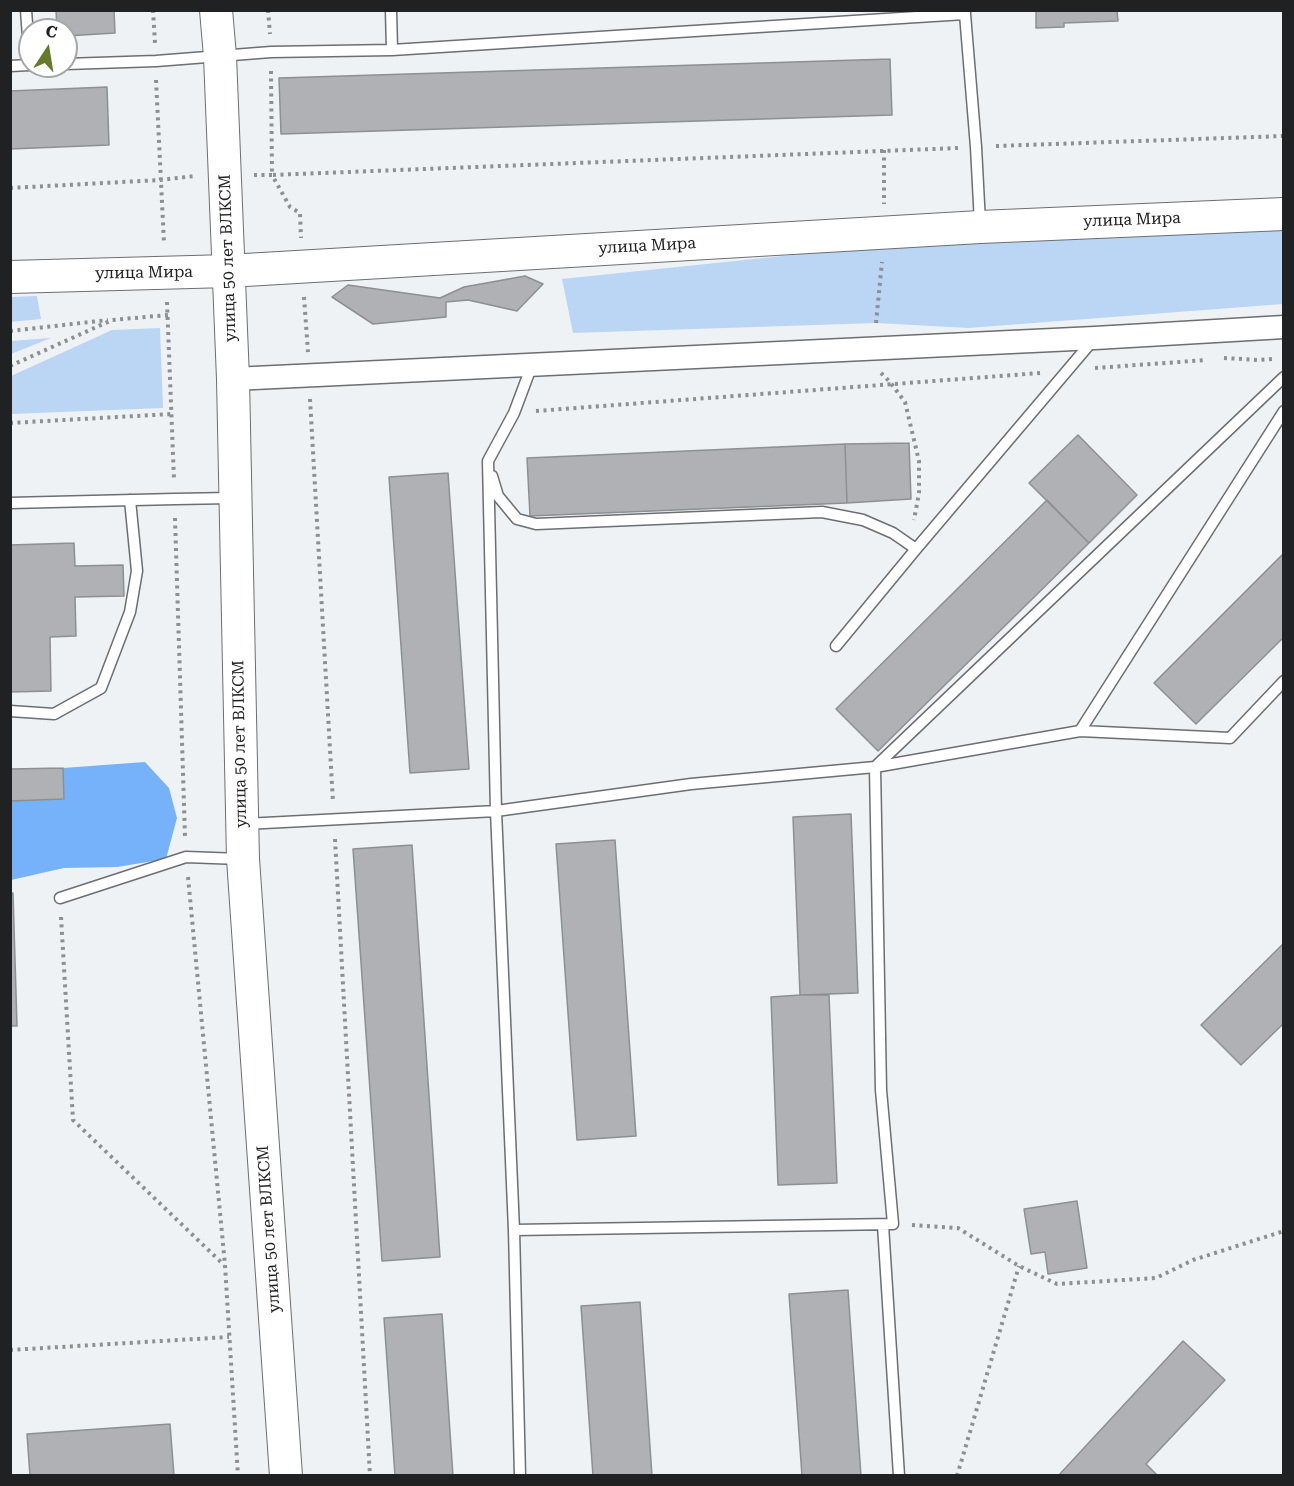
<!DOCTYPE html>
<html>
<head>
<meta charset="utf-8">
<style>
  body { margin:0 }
  #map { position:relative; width:1294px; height:1486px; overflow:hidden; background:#eff2f5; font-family:"Roboto Serif",serif }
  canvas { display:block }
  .frame { position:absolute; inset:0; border:12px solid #202122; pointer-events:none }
  .north { position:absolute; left:18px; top:18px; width:60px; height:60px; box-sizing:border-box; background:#fff; border:2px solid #a6a6a7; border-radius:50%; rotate:12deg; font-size:16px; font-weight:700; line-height:24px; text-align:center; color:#202122 }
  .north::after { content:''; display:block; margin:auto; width:21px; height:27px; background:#667a2b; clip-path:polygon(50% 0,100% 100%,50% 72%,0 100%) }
</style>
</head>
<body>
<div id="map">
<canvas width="1294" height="1486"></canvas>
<div class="frame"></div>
<div class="north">С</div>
</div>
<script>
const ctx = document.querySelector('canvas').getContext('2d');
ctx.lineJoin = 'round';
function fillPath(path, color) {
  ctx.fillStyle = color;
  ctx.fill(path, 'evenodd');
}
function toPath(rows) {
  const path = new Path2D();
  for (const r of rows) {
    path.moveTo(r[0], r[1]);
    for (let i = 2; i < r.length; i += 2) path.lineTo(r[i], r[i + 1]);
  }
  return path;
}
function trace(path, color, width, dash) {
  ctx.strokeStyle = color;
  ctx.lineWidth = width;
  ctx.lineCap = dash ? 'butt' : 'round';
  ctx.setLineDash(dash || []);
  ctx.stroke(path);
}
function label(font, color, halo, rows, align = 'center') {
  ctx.font = font + ' "Roboto Serif",serif';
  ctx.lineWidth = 6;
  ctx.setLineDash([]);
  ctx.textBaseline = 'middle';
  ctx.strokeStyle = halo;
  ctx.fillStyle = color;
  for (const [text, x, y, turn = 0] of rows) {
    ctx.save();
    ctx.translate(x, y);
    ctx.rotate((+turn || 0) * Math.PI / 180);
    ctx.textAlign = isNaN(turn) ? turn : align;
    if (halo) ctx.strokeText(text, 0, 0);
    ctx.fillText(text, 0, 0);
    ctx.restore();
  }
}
const green = toPath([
  [1283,223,1283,304,968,328,876,323,573,333,562,279,879,246],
  [37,296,41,319,11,322,11,297],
  [160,328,163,408,11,414,11,376,112,330],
  [51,338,11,354,11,341]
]);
const forest = toPath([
  [145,762,169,788,177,818,166,859,117,867,64,868,11,880,10,801,64,799,63,768]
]);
const building = toPath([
  [56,10,114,10,115,33,66,36,66,30,57,30,56,10],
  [1036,10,1117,10,1118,21,1064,23,1064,27,1036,28,1036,10],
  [890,59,892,115,281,134,279,78,890,59],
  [107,87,109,145,10,149,10,91,107,87],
  [525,276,543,284,517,311,468,300,446,302,446,317,373,324,332,297,348,285,440,298,464,287,525,276],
  [1078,435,1137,495,1089,543,1029,483,1078,435],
  [909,443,911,499,847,503,845,444,909,443],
  [845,444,847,503,530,516,527,458,845,444],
  [448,473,469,769,410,773,389,477,448,473],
  [1047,500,1089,543,878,751,836,709,1047,500],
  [74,543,75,566,123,565,124,596,75,597,76,636,50,637,51,691,10,692,10,545,74,543],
  [1284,553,1284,637,1196,724,1154,683,1284,553],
  [63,768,64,799,10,801,10,769,63,768],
  [851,814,858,993,800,995,793,817,851,814],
  [615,840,636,1136,577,1140,556,844,615,840],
  [412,845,440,1257,382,1261,353,849,412,845],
  [10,893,13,893,17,1026,10,1026,10,893],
  [1284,943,1284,1023,1241,1065,1201,1025,1284,943],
  [800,995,829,995,837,1183,778,1185,771,997,800,995],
  [1077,1201,1087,1268,1048,1274,1045,1252,1031,1254,1024,1209,1077,1201],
  [848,1290,861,1476,802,1476,789,1294,848,1290],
  [640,1302,652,1476,593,1476,581,1306,640,1302],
  [442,1314,453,1476,395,1476,384,1318,442,1314],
  [1183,1341,1225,1380,1146,1464,1158,1476,1058,1476,1183,1341],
  [170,1424,174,1476,30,1476,27,1434,170,1424]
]);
const path = toPath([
  [153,10,155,43],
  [268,10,270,34],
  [271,71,272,175,958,148],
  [156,80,164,243],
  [996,146,1284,136],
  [884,150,884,204],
  [254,175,272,175,290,207,300,213,301,238],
  [10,188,160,180,195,176],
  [304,297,308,352],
  [167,302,174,480],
  [876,323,882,262],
  [10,331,108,320],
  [1224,358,1259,360,1273,359],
  [10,366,112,320,168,315],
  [1095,368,1207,360],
  [881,373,890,382,905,402,919,461,919,493,914,520],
  [310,399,333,802],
  [536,411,1040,373],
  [10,423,171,414],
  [175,518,185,837],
  [335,839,370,1476],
  [188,877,225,1265,238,1476],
  [61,917,73,1120,224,1265],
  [912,1225,958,1228,1019,1266,1057,1284,1156,1278,1193,1260,1284,1231],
  [10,1350,229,1337],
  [957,1476,1019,1266]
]);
const lane = toPath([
  [26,10,30,65],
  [391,10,392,50],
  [965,14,976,147,980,223],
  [66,64,156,61,271,52,392,50,965,14,965,10],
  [10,66,30,65],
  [492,476,498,496,517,519,536,524,822,512,863,520,893,533,916,549],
  [10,503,175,499,232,498],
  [836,646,916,549,1094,339],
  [10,711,54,714,101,688,130,612,137,571,130,500],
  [1080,731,1230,738,1284,681],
  [875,767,1080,731,1284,411],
  [875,767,1284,377],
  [245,824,496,811,691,784,875,767,881,1090,893,1224,514,1230],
  [60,898,186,857,240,859],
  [883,1225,899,1476],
  [520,1476,514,1230,496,811,488,461,514,413,532,365]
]);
const street = toPath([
  [233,379,1095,338,1284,327]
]);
const secondary = toPath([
  [216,10,220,56,233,379,243,859,286,1476],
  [10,277,228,271,980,227,1284,214]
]);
const streetNames = [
  ["улица Мира",1132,220,-2],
  ["улица Мира",647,246,-3],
  ["улица 50 лет ВЛКСМ",228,258,-92],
  ["улица Мира",144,273,-1],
  ["улица 50 лет ВЛКСМ",240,744,-91],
  ["улица 50 лет ВЛКСМ",269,1229,-94]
];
fillPath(green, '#bbd5f4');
fillPath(forest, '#76b2fa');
fillPath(building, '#afb1b5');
trace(building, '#8d8f92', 1.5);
trace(lane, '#6c6e71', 13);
trace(street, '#6c6e71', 25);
trace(secondary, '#6c6e71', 34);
trace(path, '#8d8f91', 4, [3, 4.5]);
trace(lane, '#fff', 10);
trace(street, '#fff', 22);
trace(secondary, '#fff', 32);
label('16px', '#202122', '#fff', streetNames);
</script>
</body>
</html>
